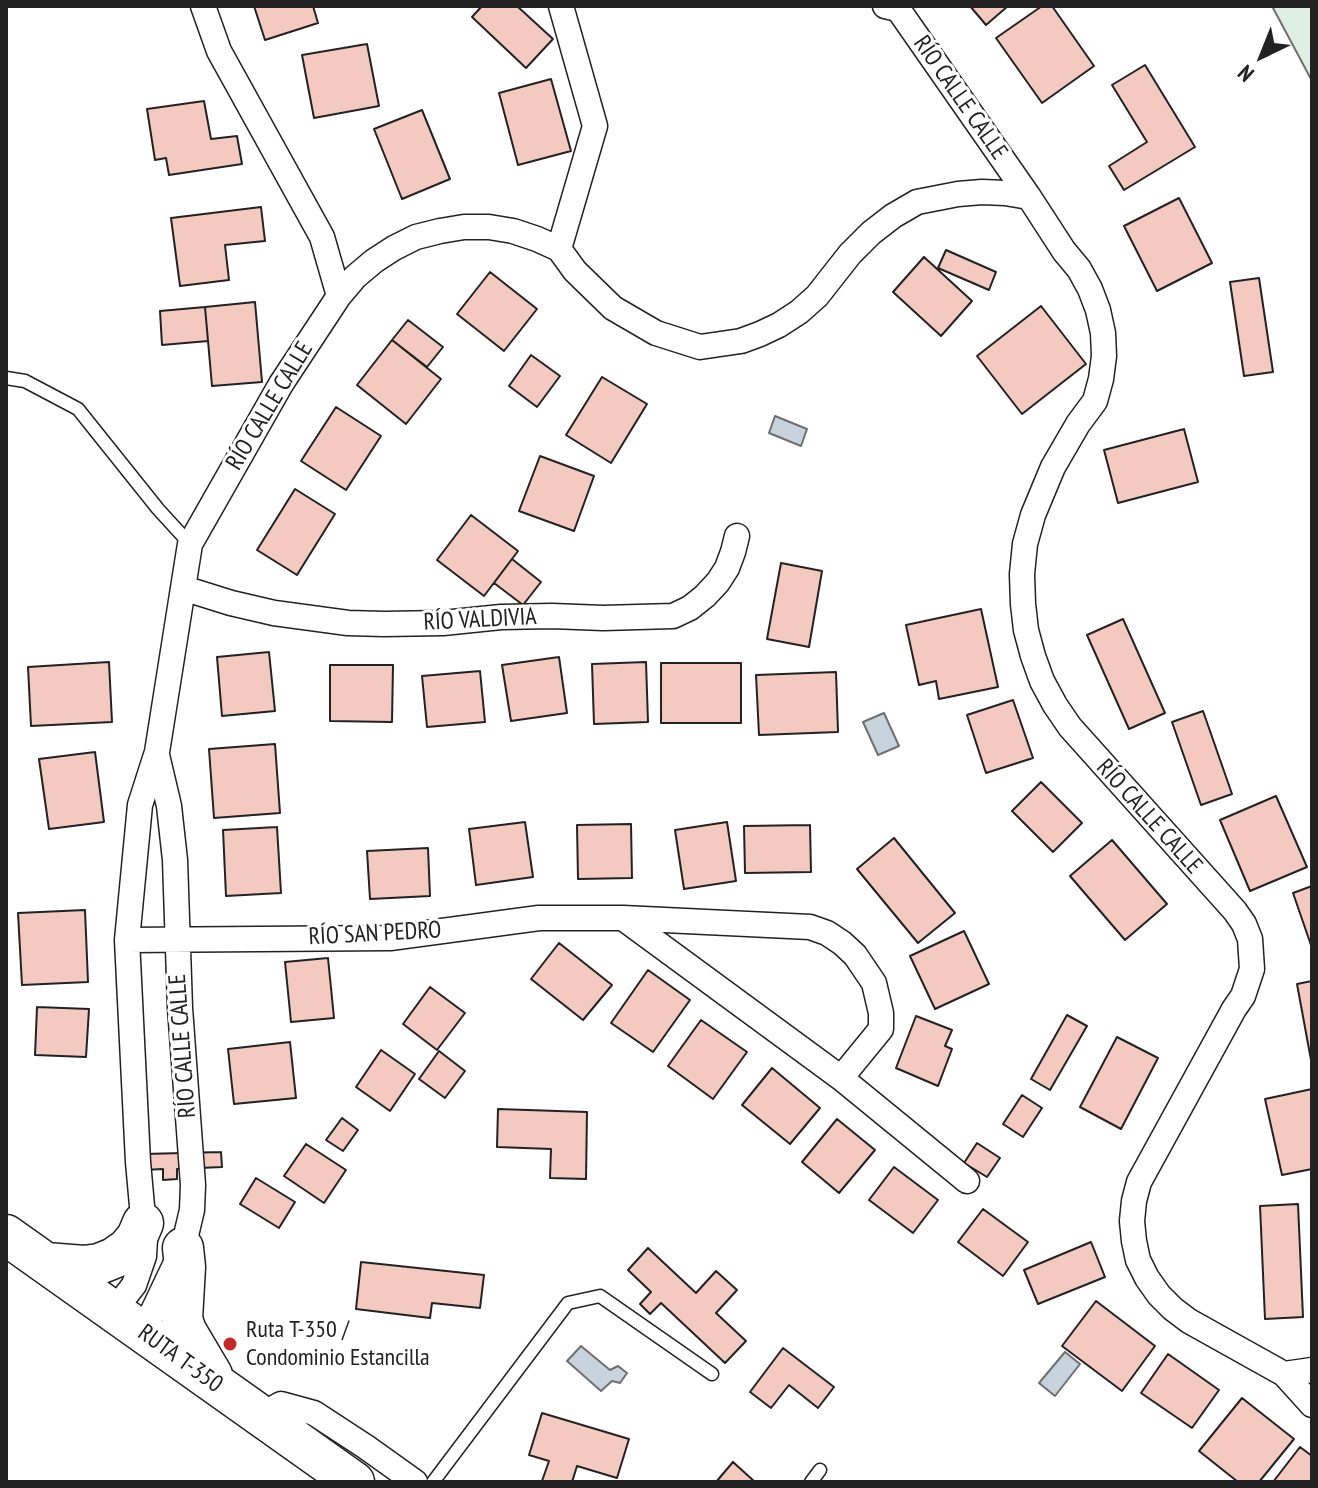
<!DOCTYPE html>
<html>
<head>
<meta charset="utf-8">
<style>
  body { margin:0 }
  #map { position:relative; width:1318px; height:1488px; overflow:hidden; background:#fff; font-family:"PT Sans Narrow",sans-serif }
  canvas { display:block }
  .frame { position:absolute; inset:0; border:8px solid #222; pointer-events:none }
  .north { position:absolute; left:1222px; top:16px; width:80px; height:80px; -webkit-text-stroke:6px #fff; paint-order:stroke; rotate:223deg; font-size:22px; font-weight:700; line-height:32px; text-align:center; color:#222 }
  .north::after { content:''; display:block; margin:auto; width:28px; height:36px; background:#222; clip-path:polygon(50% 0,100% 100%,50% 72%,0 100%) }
</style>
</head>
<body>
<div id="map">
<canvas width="1318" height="1488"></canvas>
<div class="frame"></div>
<div class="north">N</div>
</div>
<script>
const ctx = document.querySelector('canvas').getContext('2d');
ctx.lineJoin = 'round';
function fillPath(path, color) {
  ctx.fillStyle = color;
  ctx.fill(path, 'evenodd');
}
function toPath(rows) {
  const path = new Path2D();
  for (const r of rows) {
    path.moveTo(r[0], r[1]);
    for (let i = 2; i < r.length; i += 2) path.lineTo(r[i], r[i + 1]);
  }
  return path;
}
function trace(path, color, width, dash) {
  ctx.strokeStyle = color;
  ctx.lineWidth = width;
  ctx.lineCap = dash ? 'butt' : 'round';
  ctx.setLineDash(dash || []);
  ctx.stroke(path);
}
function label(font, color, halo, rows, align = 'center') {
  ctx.font = font + ' "PT Sans Narrow",sans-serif';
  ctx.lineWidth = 6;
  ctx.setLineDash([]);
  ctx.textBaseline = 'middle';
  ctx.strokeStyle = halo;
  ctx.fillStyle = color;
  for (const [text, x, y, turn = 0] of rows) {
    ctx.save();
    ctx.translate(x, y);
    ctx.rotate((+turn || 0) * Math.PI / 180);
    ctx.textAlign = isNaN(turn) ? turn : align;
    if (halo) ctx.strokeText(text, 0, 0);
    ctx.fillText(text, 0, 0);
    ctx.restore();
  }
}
const green = toPath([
  [1272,6,1312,6,1312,81,1272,6]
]);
const water = toPath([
  [775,416,807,429,801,446,769,433,775,416],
  [884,713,899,746,878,755,863,722,884,713],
  [581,1346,610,1370,618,1366,627,1373,620,1383,612,1381,601,1391,567,1361,581,1346],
  [1065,1352,1080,1364,1055,1396,1039,1383,1065,1352]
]);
const building = toPath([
  [254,6,313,6,318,23,265,40,254,6],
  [482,6,517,6,553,39,526,68,472,17,482,6],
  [970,6,1008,6,986,25,970,6],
  [1042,6,1052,6,1094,66,1042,103,996,38,1042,6],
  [367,44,379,106,314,118,302,55,367,44],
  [1145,65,1195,147,1124,190,1109,166,1147,142,1112,85,1145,65],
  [551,79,571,151,518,165,499,93,551,79],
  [204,101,211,139,237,136,242,164,169,175,166,158,155,160,147,109,204,101],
  [422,110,450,179,402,199,374,129,422,110],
  [1179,198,1212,263,1157,291,1124,226,1179,198],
  [261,207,265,241,225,245,229,280,180,286,171,218,261,207],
  [946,250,996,272,989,290,938,268,946,250],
  [924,257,972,301,941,336,893,292,924,257],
  [490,272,537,309,504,351,457,314,490,272],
  [1259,278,1273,372,1244,376,1230,282,1259,278],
  [255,302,262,382,212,386,205,307,255,302],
  [1041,306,1086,364,1022,414,977,356,1041,306],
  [205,307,208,341,162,345,160,311,205,307],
  [408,320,443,347,427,367,392,340,408,320],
  [392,340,441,379,406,424,357,385,392,340],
  [531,355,560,376,537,407,509,386,531,355],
  [602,377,647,404,611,463,566,435,602,377],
  [336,407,381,436,346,490,301,461,336,407],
  [1184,429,1198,482,1118,503,1104,450,1184,429],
  [540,456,594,476,574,531,519,511,540,456],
  [295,489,335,514,297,575,257,550,295,489],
  [471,515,518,551,484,596,437,560,471,515],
  [512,559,541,582,523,605,494,583,512,559],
  [781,563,822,571,809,647,767,639,781,563],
  [981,609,998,687,939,699,936,681,919,685,906,625,981,609],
  [1123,619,1165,713,1129,729,1087,635,1123,619],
  [269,652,275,711,222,716,217,657,269,652],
  [559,657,567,713,511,721,502,665,559,657],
  [109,662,112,722,31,726,28,667,109,662],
  [646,662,648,722,594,724,592,664,646,662],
  [661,663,741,663,741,723,661,723,661,663],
  [330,665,393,665,392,722,330,721,330,665],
  [480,671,485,722,427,727,422,676,480,671],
  [836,672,838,732,759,735,756,675,836,672],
  [1013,700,1033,758,986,773,967,715,1013,700],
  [1203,711,1232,794,1201,805,1172,722,1203,711],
  [275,744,280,813,214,818,209,749,275,744],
  [95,752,104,822,49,829,39,759,95,752],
  [1041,782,1082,823,1053,852,1012,811,1041,782],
  [1276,796,1307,867,1250,891,1220,820,1276,796],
  [525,822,533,877,476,885,469,829,525,822],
  [727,822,736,881,684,889,675,830,727,822],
  [631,824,632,878,578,879,577,825,631,824],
  [810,825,811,872,745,873,744,826,810,825],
  [277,827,281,893,226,896,223,830,277,827],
  [894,838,955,913,918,943,857,869,894,838],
  [1112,840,1167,904,1125,940,1070,876,1112,840],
  [428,848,430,896,370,899,367,851,428,848],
  [1312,886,1312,948,1293,893,1312,886],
  [85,910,88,982,22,985,18,913,85,910],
  [964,931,989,984,935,1009,910,956,964,931],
  [559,943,612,985,583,1020,531,979,559,943],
  [328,958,334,1018,291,1022,285,962,328,958],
  [648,970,690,1000,653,1052,611,1023,648,970],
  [1312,981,1312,1060,1311,1060,1297,984,1312,981],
  [430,987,465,1013,437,1050,403,1024,430,987],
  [37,1007,89,1009,86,1057,35,1055,37,1007],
  [1067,1015,1087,1026,1050,1090,1031,1079,1067,1015],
  [916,1016,952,1030,945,1046,952,1049,938,1086,896,1068,916,1016],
  [701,1020,747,1052,713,1099,668,1066,701,1020],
  [1117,1037,1158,1058,1121,1129,1080,1107,1117,1037],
  [290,1042,296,1098,234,1104,228,1049,290,1042],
  [381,1050,415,1074,390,1111,356,1087,381,1050],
  [439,1051,465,1071,445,1098,419,1079,439,1051],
  [772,1068,820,1108,790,1144,742,1105,772,1068],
  [1312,1089,1312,1169,1282,1175,1265,1099,1312,1089],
  [1022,1095,1042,1108,1023,1137,1003,1124,1022,1095],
  [498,1109,587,1112,586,1179,550,1178,551,1149,497,1147,498,1109],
  [342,1118,358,1130,343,1151,326,1140,342,1118],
  [837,1119,875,1150,839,1193,802,1162,837,1119],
  [977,1143,1000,1158,987,1177,964,1163,977,1143],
  [306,1144,346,1170,324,1203,284,1176,306,1144],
  [221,1152,222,1167,177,1169,177,1179,163,1180,163,1169,144,1170,144,1154,221,1152],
  [894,1167,938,1200,913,1233,869,1200,894,1167],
  [256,1178,295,1202,279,1228,240,1204,256,1178],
  [1298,1204,1303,1317,1265,1319,1260,1206,1298,1204],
  [983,1209,1028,1242,1003,1276,958,1242,983,1209],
  [1091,1242,1105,1277,1038,1304,1024,1270,1091,1242],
  [648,1248,696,1293,716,1271,737,1290,716,1313,746,1341,725,1363,661,1303,650,1314,640,1304,651,1292,628,1270,648,1248],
  [361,1262,484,1275,480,1308,432,1303,430,1318,356,1309,361,1262],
  [1096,1301,1155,1346,1122,1391,1062,1346,1096,1301],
  [783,1348,834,1387,818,1408,789,1385,771,1408,750,1392,783,1348],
  [1168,1354,1219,1390,1192,1428,1141,1393,1168,1354],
  [1242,1398,1294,1439,1259,1482,1238,1482,1199,1451,1242,1398],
  [542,1413,629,1439,617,1478,577,1466,572,1482,542,1481,549,1461,529,1455,542,1413],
  [1300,1447,1312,1456,1312,1482,1273,1482,1300,1447],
  [733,1462,755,1482,716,1482,733,1462]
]);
const service = toPath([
  [6,378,25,381,78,409,158,509,190,544],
  [433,1482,568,1303,600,1296,712,1374],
  [811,1482,820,1470]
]);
const minor = toPath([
  [561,6,595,126,559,249,575,271,613,308,656,333,700,347,741,341,760,334,779,325,799,312,817,296,850,254,871,233,893,216,917,202,958,194,982,192,1005,193,1029,197],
  [885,6,898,9,1029,197,1064,251,1079,269,1090,289,1098,310,1103,333,1104,356,1101,379,1095,401,1078,424,1053,467,1033,515,1025,544,1022,574,1023,604,1026,630,1033,656,1042,681,1055,705,1070,727,1235,911,1244,924,1250,939,1252,969,1243,996,1234,1009,1139,1182,1134,1201,1132,1221,1134,1241,1138,1260,1147,1278,1159,1295,1173,1309,1189,1321,1284,1374,1312,1405],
  [339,296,355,277,374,261,394,248,416,237,440,231,464,227,489,227,513,231,537,239,559,249],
  [183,588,231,603,274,613,348,623,384,624,443,623,501,617,552,616,603,618,673,616,690,608,705,596,718,582,727,568,733,552,737,536],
  [623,918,810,927,827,933,842,943,855,955,874,983,881,1013,881,1029,841,1078],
  [127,940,390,938,539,918,623,918,841,1078,967,1181],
  [113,1312,134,1285,144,1256,145,1239,138,1162,127,940,140,805,157,752,190,544,281,384,339,296,322,237,219,51,203,6],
  [143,1332,183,1248,192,1210,193,1185,180,1008,175,860,169,806,157,755],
  [1284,1374,1312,1370],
  [260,1416,281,1404,314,1413,366,1447,415,1482]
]);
const primary = toPath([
  [6,1235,354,1482],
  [183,1248,185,1267,182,1319,186,1331,212,1375],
  [46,1263,84,1266,99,1264,114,1258,127,1249,137,1237,143,1223]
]);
const markers = [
  [230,1344,8,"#c62828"]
];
const streetNames = [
  ["RÍO CALLE CALLE",960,98,55],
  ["RÍO CALLE CALLE",270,406,-59],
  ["RÍO VALDIVIA",480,620,-3],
  ["RÍO CALLE CALLE",1149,817,48],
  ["RÍO SAN PEDRO",375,934,-3],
  ["RÍO CALLE CALLE",183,1046,-94],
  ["RUTA T-350",180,1359,36]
];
const poiNames = [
  ["Ruta T-350 /",246,1330],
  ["Condominio Estancilla",246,1358]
];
fillPath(green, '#e0efe3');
trace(green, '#6f6f6f', 2);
fillPath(water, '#c7d3dd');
trace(water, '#6f6f6f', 2);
fillPath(building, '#f3c9c0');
trace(building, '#222', 2);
trace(service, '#222', 15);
trace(minor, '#222', 27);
trace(primary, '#222', 43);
trace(service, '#fff', 12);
trace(minor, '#fff', 24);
trace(primary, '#fff', 40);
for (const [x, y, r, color] of markers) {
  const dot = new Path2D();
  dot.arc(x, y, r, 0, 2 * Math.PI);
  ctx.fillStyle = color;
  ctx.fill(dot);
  trace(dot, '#fff', 3);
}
label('24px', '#222', '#fff', streetNames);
label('24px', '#222', '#fff', poiNames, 'left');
</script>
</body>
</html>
